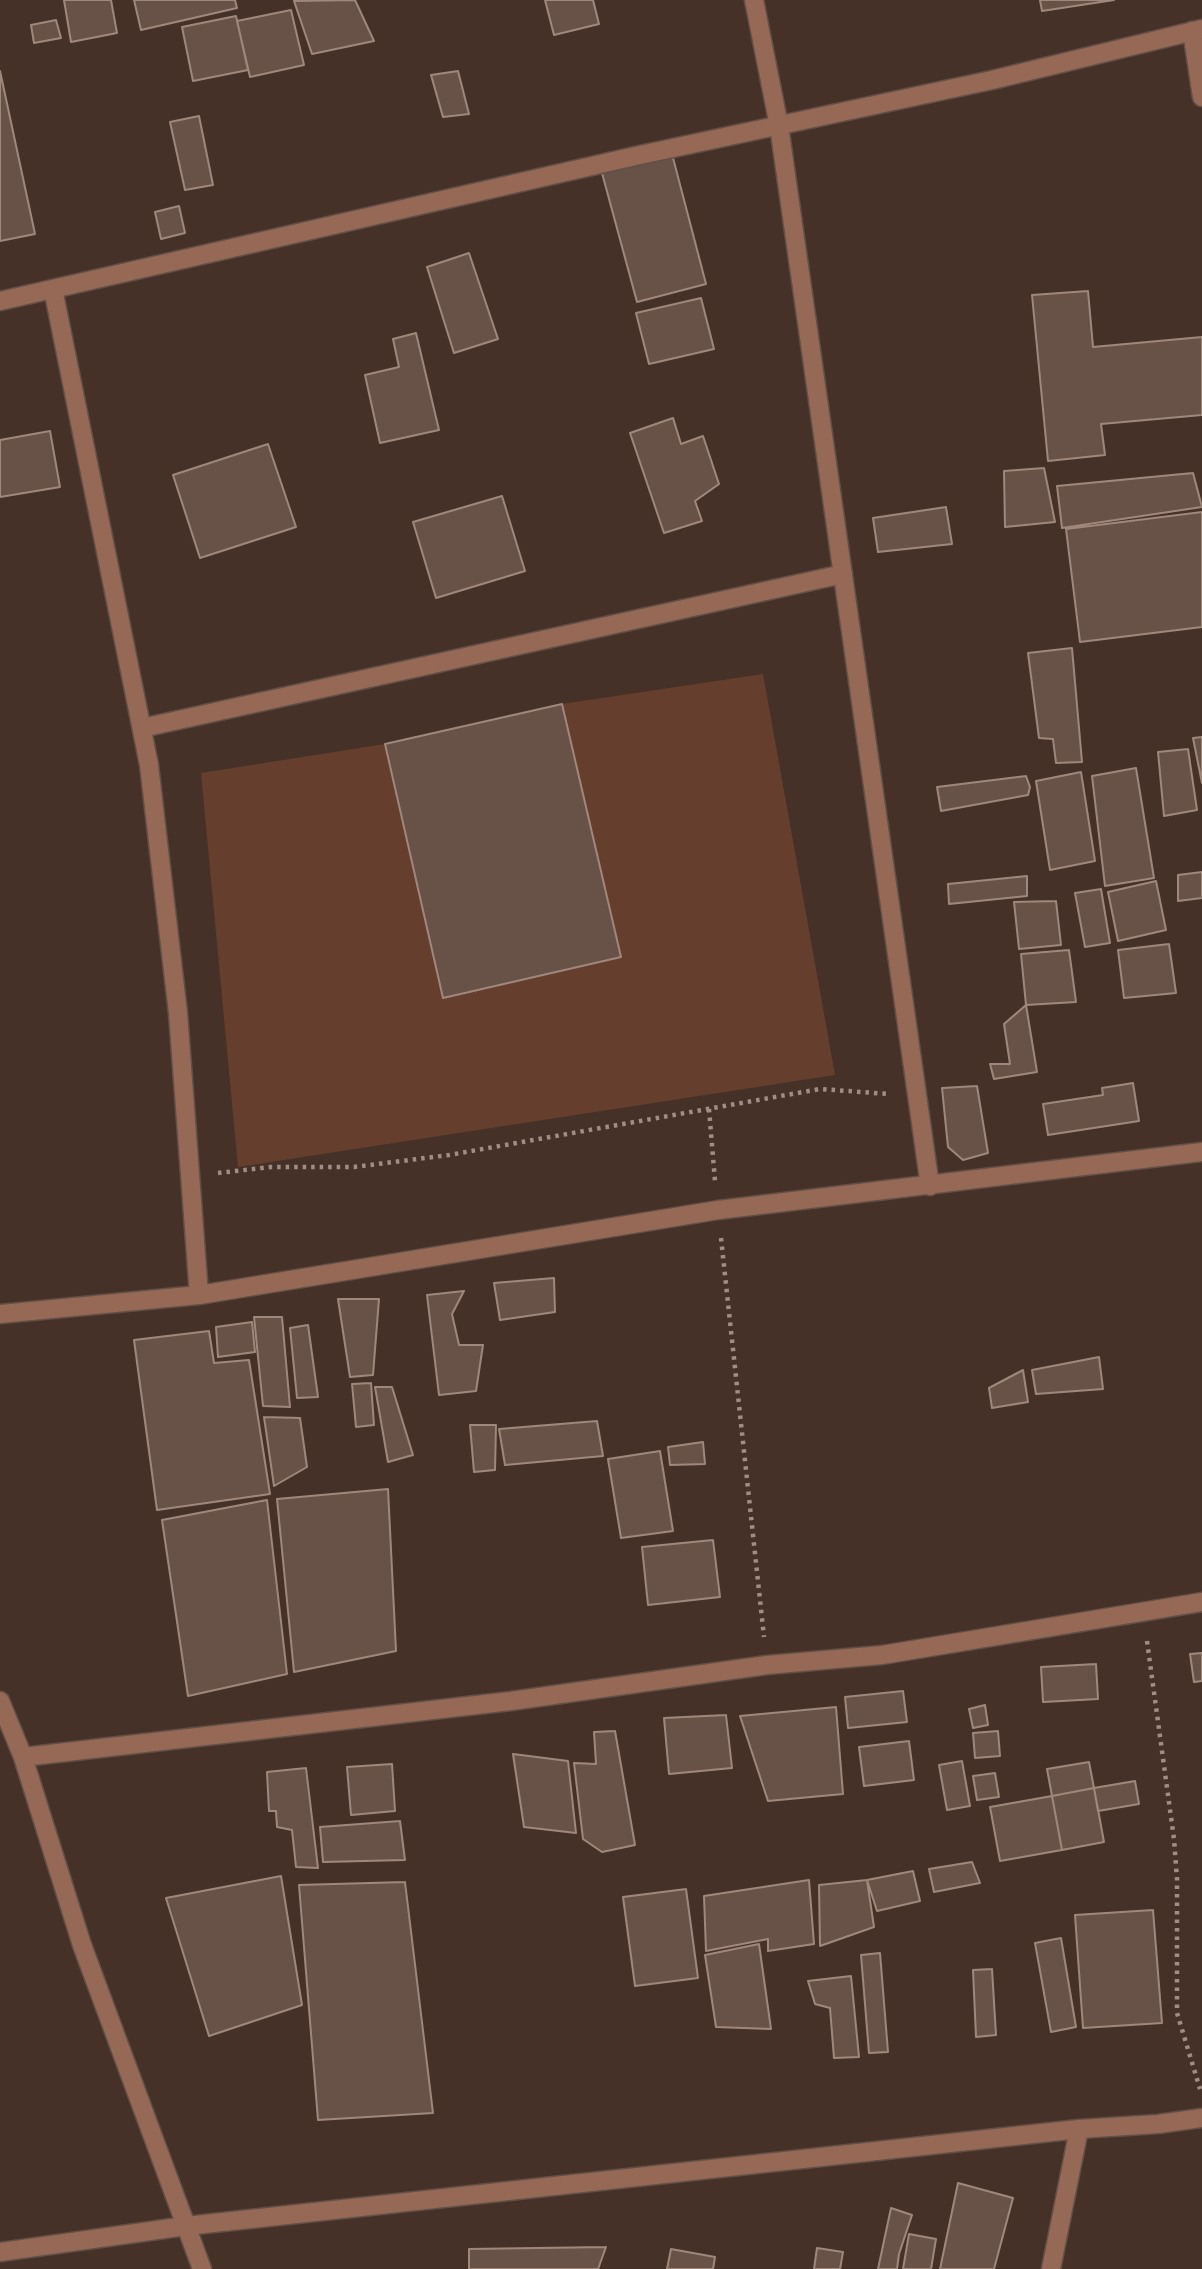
<!DOCTYPE html>
<html>
<head>
<meta charset="utf-8">
<style>
  body { margin:0 }
  canvas { display:block; background:#463128 }
</style>
</head>
<body>
<canvas width="1202" height="2269"></canvas>
<script>
const ctx = document.querySelector('canvas').getContext('2d');
ctx.lineJoin = 'round';
function fillPath(path, color) {
  ctx.fillStyle = color;
  ctx.fill(path, 'evenodd');
}
function toPath(rows) {
  const path = new Path2D();
  for (const r of rows) {
    path.moveTo(r[0], r[1]);
    for (let i = 2; i < r.length; i += 2) path.lineTo(r[i], r[i + 1]);
  }
  return path;
}
function trace(path, color, width, dash) {
  ctx.strokeStyle = color;
  ctx.lineWidth = width;
  ctx.lineCap = dash ? 'butt' : 'round';
  ctx.setLineDash(dash || []);
  ctx.stroke(path);
}
const green = toPath([
  [763,674,835,1075,238,1167,201,773,385,744,562,704]
]);
const building = toPath([
  [64,0,111,0,117,33,71,42,64,0],
  [134,0,235,0,237,8,141,30,134,0],
  [355,0,374,41,312,54,294,1,355,0],
  [545,0,593,0,599,24,554,35,545,0],
  [1040,0,1114,0,1042,11,1040,0],
  [291,10,304,65,250,77,237,21,291,10],
  [236,16,248,70,193,81,182,27,236,16],
  [56,20,61,38,34,43,31,25,56,20],
  [0,71,35,234,0,241,0,71],
  [458,71,469,114,443,117,431,75,458,71],
  [199,116,213,185,185,190,170,122,199,116],
  [672,154,706,284,637,302,602,173,672,154],
  [179,206,185,233,161,239,155,212,179,206],
  [469,253,498,339,454,353,427,267,469,253],
  [1088,291,1093,347,1202,337,1202,415,1101,424,1105,455,1048,461,1032,295,1088,291],
  [701,298,714,349,649,364,636,313,701,298],
  [416,333,439,430,380,443,365,375,399,367,393,339,416,333],
  [673,418,681,444,703,436,719,484,695,501,702,521,664,533,630,433,673,418],
  [50,431,60,487,0,497,0,440,50,431],
  [268,444,296,527,200,558,173,475,268,444],
  [1044,468,1055,522,1005,527,1004,471,1044,468],
  [1193,473,1202,507,1062,528,1057,486,1193,473],
  [502,496,525,571,436,598,413,522,502,496],
  [946,507,952,544,878,552,873,518,946,507],
  [1202,512,1202,627,1080,642,1066,529,1202,512],
  [1072,648,1082,762,1056,763,1053,739,1039,738,1028,653,1072,648],
  [562,704,621,957,443,998,385,744,562,704],
  [1202,737,1202,783,1193,738,1202,737],
  [1188,749,1197,810,1164,816,1158,752,1188,749],
  [1136,768,1154,878,1105,886,1092,776,1136,768],
  [1081,772,1095,861,1050,870,1036,781,1081,772],
  [1026,776,1030,787,1028,795,941,811,937,787,1026,776],
  [1202,872,1202,898,1178,901,1178,875,1202,872],
  [1027,876,1027,896,949,904,948,884,1027,876],
  [1156,881,1166,930,1118,941,1108,892,1156,881],
  [1101,889,1110,943,1085,947,1075,893,1101,889],
  [1056,901,1061,945,1019,949,1014,902,1056,901],
  [1169,944,1176,993,1124,998,1118,950,1169,944],
  [1069,950,1076,1002,1026,1005,1021,954,1069,950],
  [1026,1005,1037,1072,994,1079,990,1064,1010,1064,1004,1024,1026,1005],
  [1133,1083,1139,1121,1048,1135,1043,1104,1103,1095,1102,1088,1133,1083],
  [977,1086,988,1153,963,1160,948,1147,942,1088,977,1086],
  [554,1278,555,1312,500,1320,494,1283,554,1278],
  [464,1291,452,1314,459,1345,483,1345,476,1391,439,1395,427,1295,464,1291],
  [338,1299,379,1299,373,1375,350,1377,338,1299],
  [254,1317,282,1317,290,1407,263,1406,254,1317],
  [252,1322,255,1352,218,1357,216,1327,252,1322],
  [308,1325,318,1397,297,1398,290,1328,308,1325],
  [209,1331,214,1363,249,1360,270,1494,157,1510,134,1340,209,1331],
  [1099,1357,1103,1389,1036,1394,1032,1370,1099,1357],
  [1023,1370,1028,1402,992,1408,989,1388,1023,1370],
  [371,1383,374,1425,356,1427,352,1384,371,1383],
  [375,1387,392,1387,413,1455,388,1462,375,1387],
  [264,1417,300,1418,307,1467,274,1486,264,1417],
  [597,1421,603,1456,505,1465,499,1429,597,1421],
  [470,1425,496,1425,495,1470,474,1472,470,1425],
  [703,1442,705,1464,670,1465,668,1447,703,1442],
  [660,1451,673,1531,621,1538,608,1459,660,1451],
  [388,1489,396,1651,294,1672,277,1499,388,1489],
  [267,1500,287,1674,188,1696,162,1520,267,1500],
  [713,1540,720,1597,648,1605,642,1547,713,1540],
  [1202,1653,1202,1681,1194,1682,1190,1654,1202,1653],
  [1096,1664,1098,1699,1043,1702,1041,1667,1096,1664],
  [903,1691,907,1722,848,1728,845,1697,903,1691],
  [985,1705,988,1725,973,1728,969,1709,985,1705],
  [836,1707,843,1794,768,1801,740,1716,836,1707],
  [726,1715,732,1768,669,1774,664,1718,726,1715],
  [615,1731,635,1845,602,1852,583,1839,574,1763,596,1764,594,1732,615,1731],
  [998,1731,1000,1756,975,1758,973,1733,998,1731],
  [909,1741,914,1780,864,1786,859,1747,909,1741],
  [513,1754,568,1761,576,1833,524,1827,513,1754],
  [962,1761,970,1806,947,1810,939,1765,962,1761],
  [1089,1762,1094,1788,1052,1796,1047,1769,1089,1762],
  [392,1764,395,1811,351,1815,347,1767,392,1764],
  [306,1768,318,1868,296,1867,292,1830,277,1827,276,1811,269,1811,267,1772,306,1768],
  [995,1773,999,1797,977,1800,973,1776,995,1773],
  [1135,1781,1139,1804,1098,1811,1094,1788,1135,1781],
  [1094,1788,1104,1842,1062,1850,1052,1796,1094,1788],
  [1052,1796,1062,1850,1000,1861,990,1807,1052,1796],
  [400,1821,405,1860,323,1862,320,1827,400,1821],
  [972,1862,980,1883,934,1892,929,1869,972,1862],
  [913,1871,920,1901,877,1911,867,1880,913,1871],
  [281,1876,302,2005,209,2036,166,1898,281,1876],
  [809,1880,814,1944,768,1951,768,1939,706,1951,704,1896,809,1880],
  [867,1880,874,1927,820,1946,819,1885,867,1880],
  [405,1882,433,2113,318,2120,299,1885,405,1882],
  [686,1889,698,1978,635,1986,623,1897,686,1889],
  [1153,1910,1162,2023,1083,2028,1075,1915,1153,1910],
  [1061,1938,1076,2027,1051,2032,1035,1943,1061,1938],
  [759,1944,771,2029,716,2027,705,1955,759,1944],
  [880,1953,888,2052,869,2053,861,1955,880,1953],
  [992,1969,996,2035,976,2037,973,1970,992,1969],
  [851,1976,859,2057,834,2058,830,2008,815,2004,808,1981,851,1976],
  [958,2183,1013,2198,994,2269,940,2269,958,2183],
  [891,2208,912,2215,899,2254,897,2269,878,2269,891,2208],
  [909,2234,936,2239,931,2269,903,2269,909,2234],
  [606,2247,598,2269,469,2269,469,2249,606,2247],
  [817,2248,843,2252,840,2269,814,2269,817,2248],
  [671,2249,715,2257,713,2269,667,2269,671,2249]
]);
const path = toPath([
  [709,1109,715,1181],
  [218,1173,271,1167,354,1167,449,1155,820,1089,888,1094],
  [721,1238,764,1637],
  [1147,1641,1174,1839,1177,1879,1177,2013,1200,2089]
]);
const minor = toPath([
  [754,0,779,126,930,1186],
  [1192,31,1202,97],
  [53,289,149,765,178,1013,199,1295],
  [0,301,640,155,992,80,1202,29],
  [142,728,843,574],
  [0,1314,199,1295,718,1210,1202,1152],
  [0,1701,23,1757,82,1945,202,2269],
  [23,1757,511,1701,767,1665,882,1655,1202,1602],
  [0,2252,186,2226,1079,2129,1158,2124,1202,2118],
  [1051,2269,1079,2129]
]);
fillPath(green, '#653e2d');
fillPath(building, '#685247');
trace(building, '#a0877c', 2);
trace(minor, '#634f47', 21);
trace(path, '#9f8d86', 4.5, [3.5, 5]);
trace(minor, '#956955', 18);
</script>
</body>
</html>
